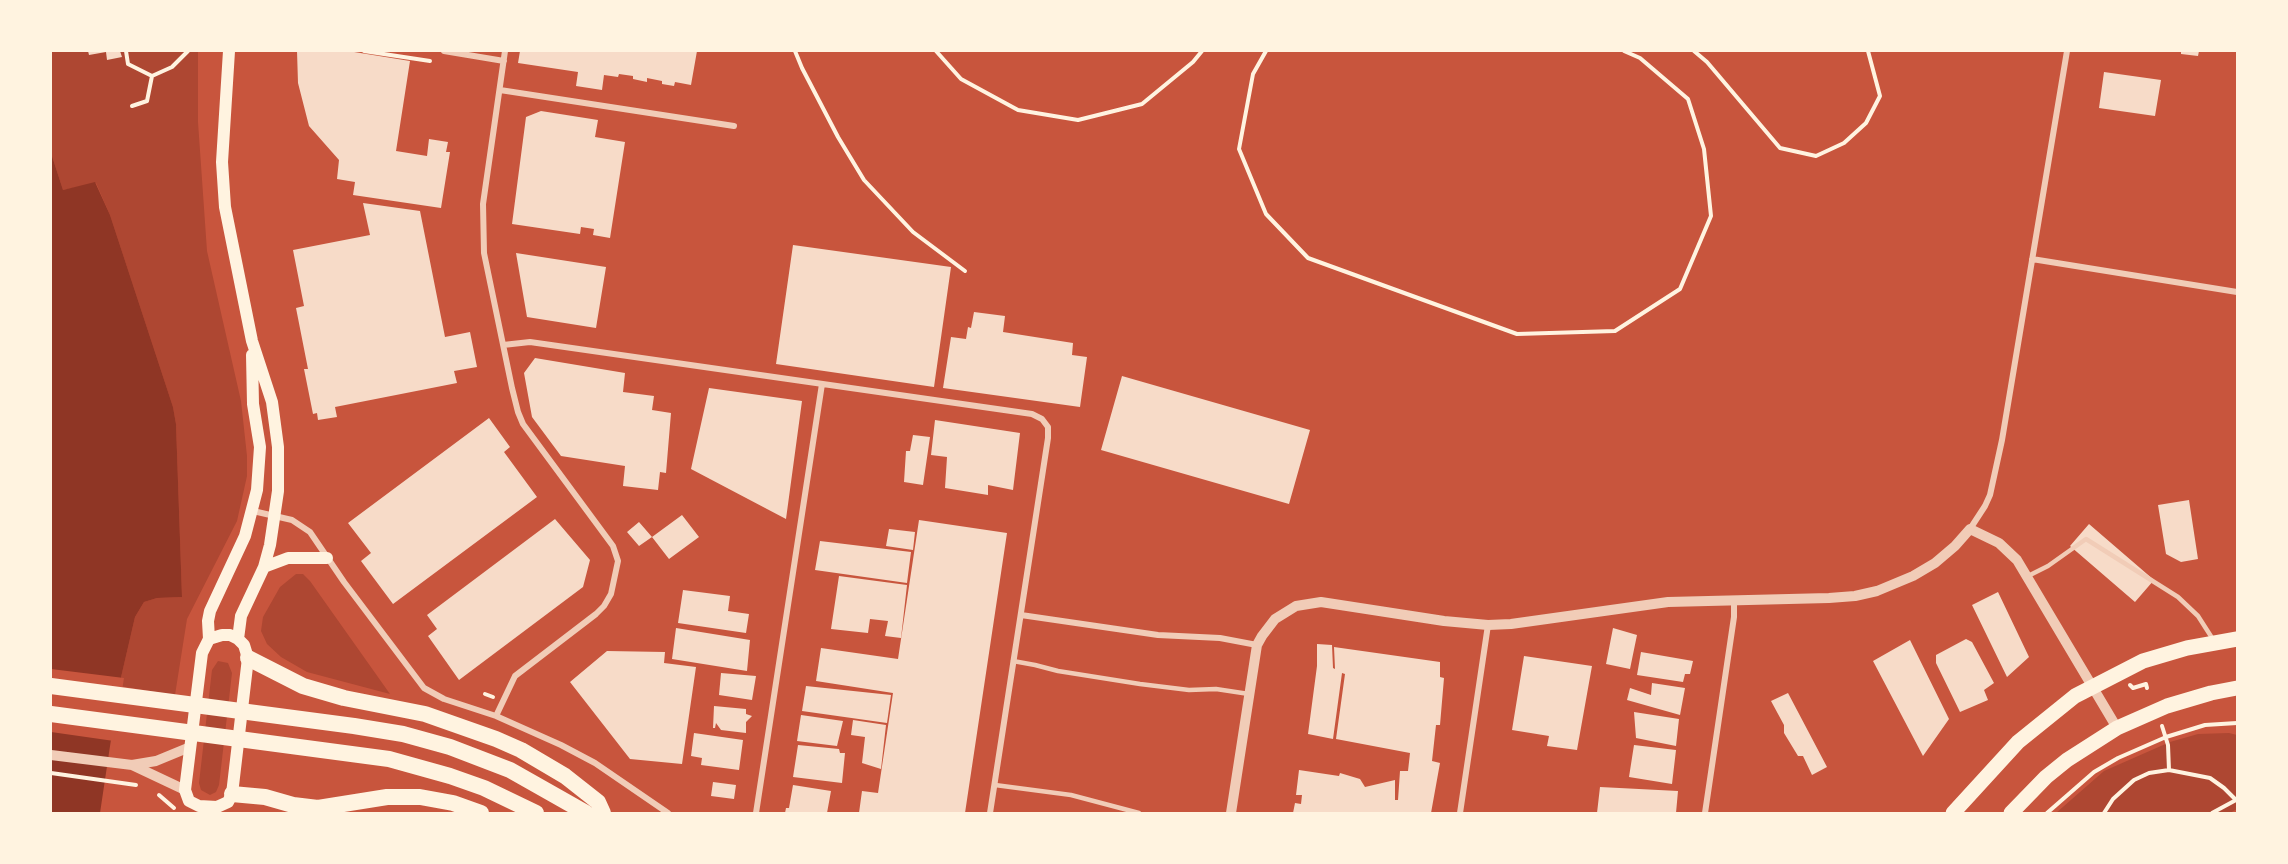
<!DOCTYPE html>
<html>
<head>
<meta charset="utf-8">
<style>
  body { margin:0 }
  #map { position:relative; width:2288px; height:864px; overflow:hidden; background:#c8553d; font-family:Rubik,sans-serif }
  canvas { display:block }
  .frame { position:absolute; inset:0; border:52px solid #fff3e0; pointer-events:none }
</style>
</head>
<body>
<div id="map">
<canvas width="2288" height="864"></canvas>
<div class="frame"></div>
</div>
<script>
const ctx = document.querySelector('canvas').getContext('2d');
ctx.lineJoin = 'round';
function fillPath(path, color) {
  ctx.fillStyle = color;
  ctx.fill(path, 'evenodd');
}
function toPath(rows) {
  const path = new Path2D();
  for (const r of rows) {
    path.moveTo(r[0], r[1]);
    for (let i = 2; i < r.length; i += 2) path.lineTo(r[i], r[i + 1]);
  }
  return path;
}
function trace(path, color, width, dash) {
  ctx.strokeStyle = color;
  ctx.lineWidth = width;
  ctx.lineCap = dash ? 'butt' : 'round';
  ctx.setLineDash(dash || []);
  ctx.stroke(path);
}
const green = toPath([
  [51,51,198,51,198,122,207,251,241,401,247,456,247,476,237,521,187,619,175,695,119,686,135,617,144,602,157,598,182,597,176,424,173,407,110,215,96,183,63,190,51,153],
  [296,574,303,574,310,581,390,694,307,672,281,657,267,644,261,631,263,617,280,587],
  [218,661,228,663,232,673,219,785,216,792,210,795,201,790,199,783,212,670],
  [2229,733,2237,735,2237,809,2230,813,2056,813,2104,771,2170,742,2198,734]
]);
const water = toPath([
  [51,153,63,190,95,182,110,215,173,407,176,424,182,597,157,598,144,602,135,617,119,686,100,813,51,813]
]);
const pier = toPath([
  [51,669,124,678,114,741,51,732]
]);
const building = toPath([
  [88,51,120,51,122,57,107,60,106,52,89,55],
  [297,51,348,51,410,61,396,151,427,156,429,139,448,142,446,152,450,152,441,208,353,195,355,182,337,179,339,160,309,126,298,83],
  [520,51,697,51,691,85,675,82,674,86,662,84,662,81,647,78,647,82,633,79,633,76,619,74,618,77,604,75,602,90,576,86,578,72,518,63],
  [2181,51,2199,51,2198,56,2181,54],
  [2104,72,2161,80,2155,116,2099,108],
  [541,111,598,120,595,137,625,142,610,238,593,235,594,229,581,227,580,234,512,224,526,117],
  [363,203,420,211,445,337,470,332,477,367,454,371,457,383,335,407,337,417,318,420,317,413,313,414,304,369,308,369,296,308,304,306,293,250,370,235],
  [793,245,951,267,934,387,776,364],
  [516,253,606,267,596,328,527,317],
  [974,312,1005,316,1003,332,1073,343,1072,355,1087,357,1080,407,943,388,951,337,966,339,968,327,971,328],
  [535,358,625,373,623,392,654,396,652,410,671,413,666,473,660,472,658,490,623,486,625,466,561,456,532,417,524,373],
  [1122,376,1310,430,1289,504,1101,450],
  [709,388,802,401,786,519,691,469],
  [489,418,510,447,504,452,537,497,393,604,361,561,371,553,348,523],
  [935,420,1020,433,1013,490,988,485,988,495,945,488,947,457,931,455],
  [913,435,930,437,923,485,904,482,906,451,910,451],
  [2189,500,2198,559,2181,562,2166,554,2158,505],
  [682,515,699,537,669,559,652,537],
  [555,519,590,560,583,587,459,680,428,636,437,629,427,615],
  [919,520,1007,533,965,813,859,813,862,791,878,793,893,693,816,681,821,648,898,659],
  [639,522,652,537,639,546,627,532],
  [2089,524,2154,580,2135,602,2070,546],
  [889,529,915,532,913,550,886,546],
  [820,541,911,552,907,583,815,570],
  [839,576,907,585,901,638,885,636,888,621,870,619,868,633,831,629],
  [683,590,730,596,728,611,749,614,746,633,678,623],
  [1998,592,2029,657,2007,677,1972,605],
  [676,628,750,640,747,671,672,659],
  [1613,628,1637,635,1630,669,1606,664],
  [1966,639,1972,642,1994,683,1984,690,1988,700,1960,712,1936,663,1936,655],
  [1910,640,1949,719,1923,756,1873,661],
  [1317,644,1332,645,1333,668,1335,669,1334,647,1440,662,1440,677,1444,678,1440,725,1436,725,1432,761,1440,763,1431,813,1293,813,1295,803,1301,804,1302,795,1296,795,1299,770,1339,776,1340,773,1360,779,1365,787,1395,780,1395,800,1398,800,1400,771,1408,771,1410,753,1336,739,1345,674,1342,673,1333,739,1308,734,1317,666],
  [607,651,665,652,664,663,696,667,682,764,630,759,570,682],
  [1641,652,1693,661,1690,674,1685,674,1683,682,1637,675],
  [1524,656,1592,666,1577,750,1547,746,1549,736,1512,730],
  [721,673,756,676,752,700,719,695],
  [1652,683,1685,688,1680,715,1627,700,1630,688,1651,695],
  [806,686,891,695,887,723,802,711],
  [1788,693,1827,767,1812,775,1803,756,1798,756,1784,733,1784,725,1771,701],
  [714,706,746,709,746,714,752,716,746,722,746,733,721,730,716,723,715,728,713,728],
  [1634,712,1679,719,1676,746,1636,738],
  [801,715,843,721,837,746,797,741],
  [853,720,886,725,881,769,862,763,865,737,851,735],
  [694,733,743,740,739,770,701,765,702,758,691,756],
  [798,745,839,749,840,753,845,753,842,783,793,777],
  [1634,745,1676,750,1672,784,1629,777],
  [713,782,736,785,734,799,711,796],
  [793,785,831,791,827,813,785,813,786,808,789,808],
  [1600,787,1678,791,1676,813,1597,813]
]);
const path = toPath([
  [126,51,128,64,152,76],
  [364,51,430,61],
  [795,51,802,68,838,137,864,180,913,232,965,271],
  [936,51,961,79,1018,110,1078,120,1142,104,1193,62,1202,51],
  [1266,51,1253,74,1239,149,1266,214,1308,258,1517,334,1615,331,1680,289,1711,216,1704,149,1688,99,1640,58,1624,51],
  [1694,51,1707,62,1780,148,1816,156,1844,143,1866,123,1880,96,1868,51],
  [152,76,172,67,188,51],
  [132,106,147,101,152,76],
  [2130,685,2133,688,2146,684,2147,688],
  [485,694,493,697],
  [2162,726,2168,745,2169,770],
  [51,773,136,785],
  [159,795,174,808],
  [2047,813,2094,772,2118,758,2166,737,2205,725,2237,723],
  [2104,813,2113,799,2134,780,2149,773,2169,770,2210,778,2224,788,2236,800],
  [2212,813,2236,800]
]);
const service = toPath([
  [2028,576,2048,566,2086,539,2178,597,2198,616,2214,641],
  [1013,661,1035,665,1058,671,1140,684,1189,690,1216,689,1249,694],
  [995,785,1071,795,1139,813]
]);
const minor = toPath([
  [444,51,504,61],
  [500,90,734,126],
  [2032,259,2237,292],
  [503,345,530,342,1032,414,1042,419,1048,427,1048,438,990,813],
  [253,511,292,520,310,532,344,582,424,688,444,699,496,716,561,745,595,763,668,813],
  [1970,529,1985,506,1990,495,2002,440,2067,51],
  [1021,615,1158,635,1220,638,1257,645],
  [496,716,515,676,596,614,604,606,611,594,618,561,613,546,523,424,518,412,512,388,484,253,483,204,505,51],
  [756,813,822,384],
  [1460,813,1488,625],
  [1705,813,1734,617,1734,600]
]);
const tertiary = toPath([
  [51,755,132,765,185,790],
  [132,765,156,761,190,747],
  [1231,813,1257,645,1262,636,1275,619,1296,606,1321,602,1444,621,1488,625,1511,624,1668,602,1829,598,1855,596,1877,591,1913,576,1935,563,1955,546,1970,529,1999,543,2017,560,2117,728]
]);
const secondary = toPath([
  [229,51,222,162,225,207,252,341,272,402,278,447,278,491,270,545,264,567,241,616,238,639],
  [264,567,288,558,327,558],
  [222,635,230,635,238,639,244,645,248,658,232,794,228,802,217,807,199,806,189,801,185,790,202,653,209,639,222,635],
  [209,639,208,621,210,611,245,536,257,490,260,447,253,404,252,355]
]);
const trunk = toPath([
  [1953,813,2018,742,2075,696,2143,661,2187,648,2237,639],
  [2011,813,2046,777,2067,760,2117,728,2167,706,2211,693,2237,688]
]);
const motorway = toPath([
  [248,658,303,686,344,698,425,714,496,739,521,750,565,776,598,802,603,813],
  [51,686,354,726,403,734,450,747,510,770,586,813],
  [51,714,389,759,450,776,484,788,536,813],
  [232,794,265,797,293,805,318,808,387,797,420,797,453,803,481,813]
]);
fillPath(green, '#ae4732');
fillPath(water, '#8f3625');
fillPath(pier, '#c8553d');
fillPath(building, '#f7dbc8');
trace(path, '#fff3e0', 4);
trace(service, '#f1ccb7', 4.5);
trace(minor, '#f1ccb7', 6);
trace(tertiary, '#f1ccb7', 10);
trace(secondary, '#fff3e0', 12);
trace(trunk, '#fff3e0', 15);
trace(motorway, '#fff3e0', 16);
</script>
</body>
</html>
